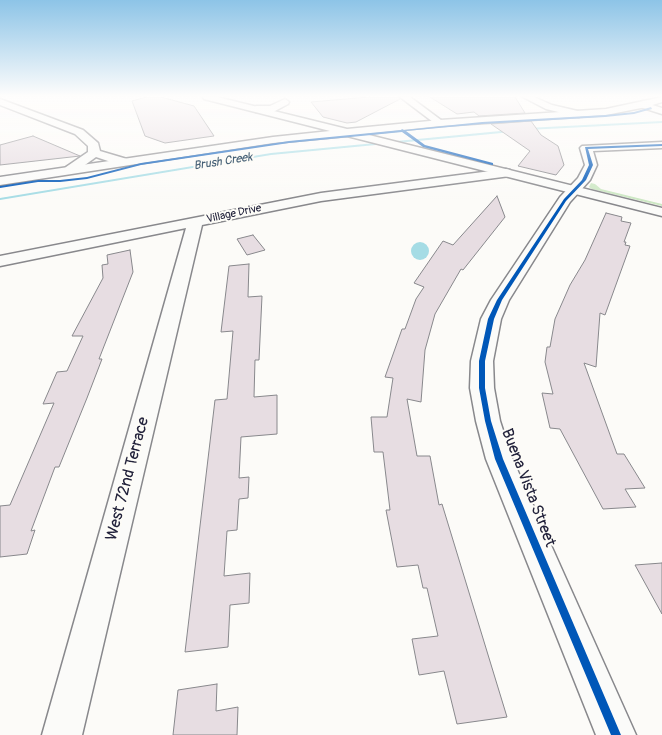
<!DOCTYPE html>
<html>
<head>
<meta charset="utf-8">
<style>
  body { margin:0 }
  canvas { display:block; background:#fcfbf8 }
</style>
</head>
<body>
<canvas width="662" height="735"></canvas>
<script>
const ctx = document.querySelector('canvas').getContext('2d');
ctx.lineJoin = 'round';
function fillPath(path, color) {
  ctx.fillStyle = color;
  ctx.fill(path, 'evenodd');
}
function toPath(rows) {
  const path = new Path2D();
  for (const r of rows) {
    if (r.length === 3) {
      path.moveTo(r[0] + r[2], r[1]);
      path.arc(r[0], r[1], r[2], 0, 2 * Math.PI);
      continue;
    }
    path.moveTo(r[0], r[1]);
    for (let i = 2; i < r.length; i += 2) path.lineTo(r[i], r[i + 1]);
  }
  return path;
}
function trace(path, color, width, dash) {
  ctx.strokeStyle = color;
  ctx.lineWidth = width;
  ctx.lineCap = dash ? 'butt' : 'round';
  ctx.setLineDash(dash || []);
  ctx.stroke(path);
}
function label(font, color, halo, rows, align = 'center') {
  ctx.font = font + ' Pangolin,sans-serif';
  ctx.lineWidth = 4;
  ctx.setLineDash([]);
  ctx.textBaseline = 'middle';
  ctx.strokeStyle = halo;
  ctx.fillStyle = color;
  for (const [text, x, y, turn = 0] of rows) {
    ctx.save();
    ctx.translate(x, y);
    ctx.rotate((+turn || 0) * Math.PI / 180);
    ctx.textAlign = isNaN(turn) ? turn : align;
    if (halo) ctx.strokeText(text, 0, 0);
    ctx.fillText(text, 0, 0);
    ctx.restore();
  }
}
const green = toPath([
  [591,183,595,184,601,189,662,204,662,206,592,189,589,187]
]);
const water = toPath([
  [420,251,9]
]);
const stream = toPath([
  [662,121,662,123,527,130,525,129,527,128,662,121],
  [511,130,512,132,271,155,0,200,0,198,271,153,511,130]
]);
const building = toPath([
  [146,97,161,97,194,106,214,136,165,143,145,136,132,101,146,97],
  [369,97,399,97,400,99,356,122,347,123,323,117,311,102,369,97],
  [430,97,515,97,525,113,479,116,474,112,457,114,430,97],
  [531,121,541,135,558,146,564,165,556,175,518,166,530,151,491,124,531,121],
  [33,136,80,156,0,165,0,145,33,136],
  [497,196,505,217,463,270,461,269,435,314,425,350,421,402,407,399,417,456,430,456,439,505,442,504,507,717,457,724,444,671,419,675,412,639,438,636,427,588,423,588,418,565,397,567,386,510,390,510,383,452,374,452,371,417,387,417,393,378,385,377,402,329,405,329,416,299,424,287,414,283,443,241,453,245,497,196],
  [606,213,622,217,621,221,631,223,624,242,626,242,625,245,630,246,605,315,600,313,596,367,584,363,617,454,624,454,645,488,625,489,636,507,603,509,560,429,550,428,542,393,553,394,545,362,547,347,550,347,555,319,570,285,585,260,606,213],
  [253,235,265,250,247,255,237,239,253,235],
  [130,250,133,272,99,359,102,359,87,398,59,467,55,467,31,531,35,530,27,554,0,557,0,506,10,505,54,403,43,404,57,372,67,371,83,336,72,336,103,278,102,265,108,264,107,255,130,250],
  [249,264,248,297,262,296,259,360,255,360,254,397,277,395,277,434,241,437,239,478,249,477,248,498,239,499,237,530,227,531,224,576,250,573,249,603,230,605,228,647,185,652,215,400,227,399,233,331,221,332,229,266,249,264],
  [662,563,662,614,635,565,662,563],
  [217,684,216,711,238,707,237,735,173,735,178,690,217,684]
]);
const minor = toPath([
  [400,97,410,97,445,123,440,126,437,125,400,97],
  [523,97,534,97,552,105,582,112,584,114,579,117,546,109,523,97],
  [0,99,83,130,98,143,100,151,127,159,129,162,123,166,96,157,74,173,66,173,64,170,66,167,88,152,88,146,75,134,0,105,0,99],
  [285,99,289,102,288,104,275,111,256,112,251,109,256,106,270,106,285,99],
  [643,102,662,108,662,114,640,107,639,105,643,102],
  [662,142,662,148,593,151,597,165,590,180,570,202,509,300,501,319,493,361,494,388,500,421,512,458,636,735,596,735,486,459,476,421,470,388,471,361,481,319,491,300,560,197,578,178,585,165,580,148,582,146,662,142],
  [506,169,510,170,512,173,510,176,321,201,202,225,82,735,42,735,186,228,0,266,0,256,321,193,506,169]
]);
const tertiary = toPath([
  [203,97,217,97,347,129,440,120,606,109,662,97,662,102,646,107,606,115,440,126,365,134,662,208,662,216,347,136,273,143,0,185,0,177,273,137,330,131,204,99,203,97]
]);
const cycleway = toPath([
  [651,107,652,109,634,114,605,117,482,124,406,131,425,145,493,163,493,165,492,165,423,147,402,132,289,143,141,165,87,179,60,182,38,182,0,188,0,186,38,180,60,180,87,177,141,163,289,141,401,130,402,129,404,130,482,122,605,115,634,112,651,107],
  [662,144,662,146,588,149,593,165,586,180,566,201,502,300,494,319,485,361,485,388,491,421,503,459,621,735,611,735,495,459,485,421,479,388,479,361,488,319,497,300,564,199,582,180,589,165,585,147,662,144]
]);
const farStreetnames = [
  ["Village Drive",234,214,-12]
];
const farWaternames = [
  ["Brush Creek",223,162,-9]
];
const nearStreetnames = [
  ["West 72nd Terrace",128,479,-75],
  ["Buena Vista Street",528,488,69]
];
fillPath(green, '#cde8c4');
fillPath(water, '#a5dce5');
fillPath(stream, '#a5dce5');
fillPath(building, '#e7dde2');
trace(building, '#88888c', 1);
trace(minor, '#88888c', 3);
trace(tertiary, '#88888c', 3);
fillPath(minor, '#fbfbf9');
fillPath(tertiary, '#fbfbf9');
fillPath(cycleway, '#0057b8');
const sky = ctx.createLinearGradient(0, 0, 0, 200);
sky.addColorStop(0, '#8dc4e7');
sky.addColorStop(0.48, '#fefdfc');
sky.addColorStop(1, '#fefdfc00');
ctx.fillStyle = sky;
ctx.fillRect(0, 0, 662, 200);
label('11px', '#22223b', '#fdfcf7', farStreetnames);
label('italic 12px', '#435e74', '#fdfcf7', farWaternames);
label('16px', '#22223b', '#fdfcf7', nearStreetnames);
</script>
</body>
</html>
